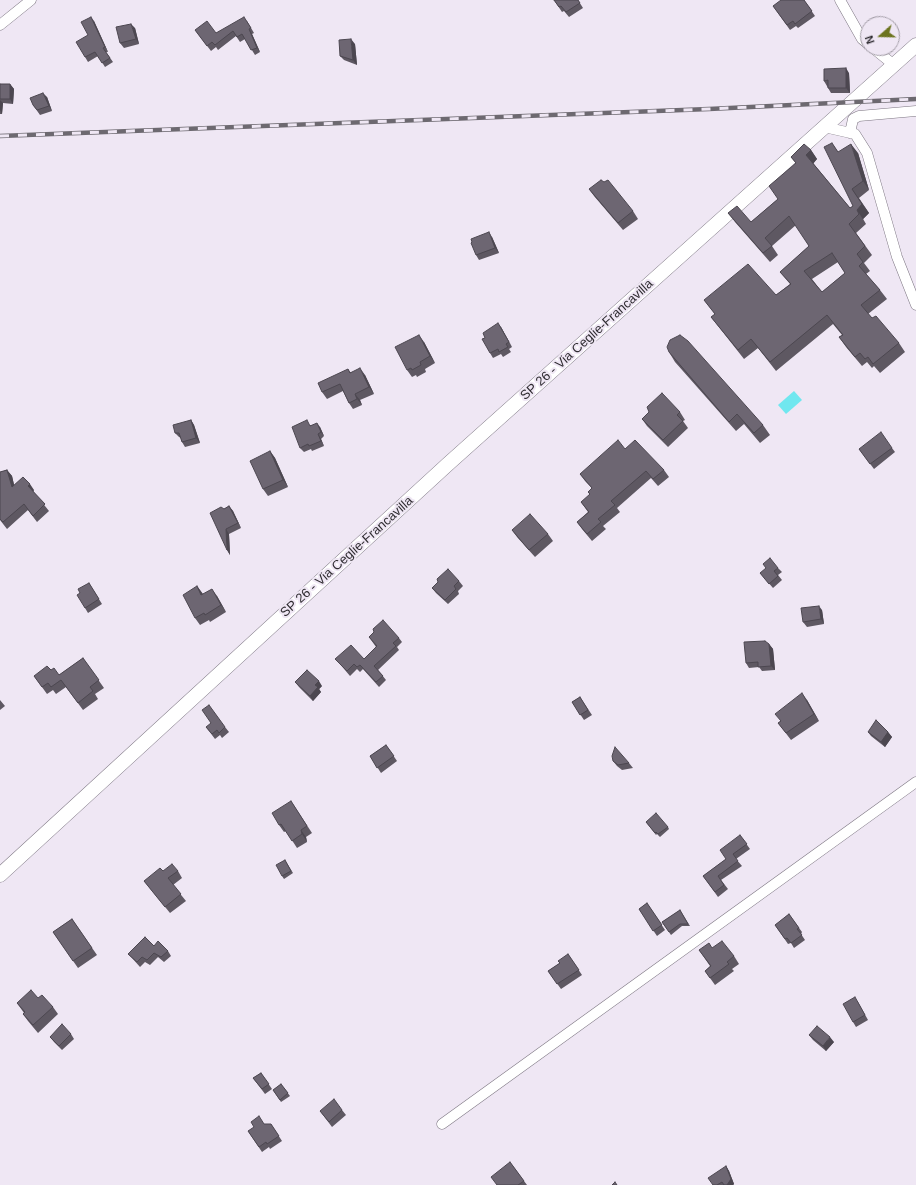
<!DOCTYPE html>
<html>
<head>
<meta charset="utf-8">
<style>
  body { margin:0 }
  #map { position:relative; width:916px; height:1185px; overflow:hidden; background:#efe7f4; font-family:Arial,sans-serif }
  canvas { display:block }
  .north { position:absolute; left:860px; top:16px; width:40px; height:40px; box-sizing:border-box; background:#efe7f4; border:1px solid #a29ca6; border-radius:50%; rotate:250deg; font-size:11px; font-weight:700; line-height:16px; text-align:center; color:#2f2c31 }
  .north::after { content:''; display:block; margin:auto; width:14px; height:18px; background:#6c741e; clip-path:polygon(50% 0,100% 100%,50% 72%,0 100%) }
</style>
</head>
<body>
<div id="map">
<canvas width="916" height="1185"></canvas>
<div class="north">N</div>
</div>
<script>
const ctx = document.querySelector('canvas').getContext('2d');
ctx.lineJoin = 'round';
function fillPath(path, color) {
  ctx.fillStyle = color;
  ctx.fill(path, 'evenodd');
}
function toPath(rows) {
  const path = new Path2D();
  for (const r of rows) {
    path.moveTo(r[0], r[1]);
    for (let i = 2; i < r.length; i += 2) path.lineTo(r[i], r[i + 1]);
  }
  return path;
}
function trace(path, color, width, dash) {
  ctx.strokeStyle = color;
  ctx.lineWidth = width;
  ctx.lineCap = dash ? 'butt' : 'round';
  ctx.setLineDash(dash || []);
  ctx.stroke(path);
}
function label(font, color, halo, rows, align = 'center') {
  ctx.font = font + ' Arial,sans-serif';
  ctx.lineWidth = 4;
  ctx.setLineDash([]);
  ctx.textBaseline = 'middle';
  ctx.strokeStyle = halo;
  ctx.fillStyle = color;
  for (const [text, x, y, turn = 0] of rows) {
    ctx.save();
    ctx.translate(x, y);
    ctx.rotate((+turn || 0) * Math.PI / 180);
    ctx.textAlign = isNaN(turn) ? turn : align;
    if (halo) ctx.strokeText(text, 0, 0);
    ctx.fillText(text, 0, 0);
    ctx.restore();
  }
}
const water = toPath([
  [794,391,802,400,786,414,778,405]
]);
const minor = toPath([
  [840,0,862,39,868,44],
  [0,25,31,0],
  [873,48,894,65],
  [824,127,855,134,867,153,897,257,916,305],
  [850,133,853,119,859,116,916,111],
  [442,1124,916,782]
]);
const secondary = toPath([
  [0,875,448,464,916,45]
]);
const rail = toPath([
  [0,136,709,109,916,99]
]);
const wall = toPath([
  [554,0,578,0,583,8,569,17,564,11,562,12],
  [804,0,815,16,798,28,796,26,790,30,773,6],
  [94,21,108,52,106,52,113,62,105,67,98,56,88,62,85,57,88,35],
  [247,21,254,33,252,34,260,52,255,55,245,39,240,42,236,36,218,50,216,47,211,51,195,30,216,33],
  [135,28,139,44,124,48,120,43],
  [355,44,357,65,344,60,340,56],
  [849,73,850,93,831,93,824,81],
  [0,84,10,84,14,89,13,104,3,103,2,114,0,114],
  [47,97,52,111,40,115,33,105],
  [832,143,838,152,858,153,869,190,859,198,869,213,863,219,866,224,856,233,872,255,864,263,870,271,866,274,880,290,887,299,868,314,872,318,899,343,905,352,880,373,874,366,872,368,867,362,862,366,846,347,839,337,842,335,833,324,776,371,758,348,744,359,718,326,711,317,715,314,704,300,776,295,790,284,780,272,809,246,796,225,772,246,778,255,770,262,735,222,728,213,751,222,778,199,796,163,791,157,811,150,817,159,813,163,850,208,853,206],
  [838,262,845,273,822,292,812,279],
  [589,189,633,211,638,219,623,230,594,196],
  [492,237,499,253,479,260,476,255],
  [501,327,512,347,509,349,511,352,503,357,501,354,493,358,490,353],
  [424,342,435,363,425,369,426,372,417,377,416,375,412,377,407,370],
  [669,352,763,425,770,435,760,443,744,424,736,431,675,362],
  [348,369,350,372,365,375,374,394,360,400,362,405,353,409,349,403,343,391,327,399,322,392],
  [680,412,685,420,683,421,688,428,668,447,647,426,642,419],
  [191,420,194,425,200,443,185,447,182,442,181,438,179,437,175,433],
  [310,425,320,427,324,436,321,439,324,446,312,451,311,449,304,452,300,448],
  [892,448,895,452,874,469,859,449],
  [625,449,664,470,669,477,658,486,651,478,617,508,620,512,603,526,606,529,592,541,582,529,577,522,588,512,581,502,590,495,588,492,592,488,585,481,580,474],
  [270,451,275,458,288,487,268,496,263,489],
  [7,470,12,476,14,485,34,490,33,491,49,511,37,522,28,510,7,529,0,520,0,472],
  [229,506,233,511,241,528,229,534,230,555,227,550,224,509],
  [512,530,548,534,553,541,535,557,517,537],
  [778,568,782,572,778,575,782,580,773,588,760,573],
  [459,581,463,586,458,591,459,594,448,604,436,593,432,588],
  [89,583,102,604,88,613,85,608,80,593],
  [197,586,203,594,217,596,226,612,210,622,209,620,200,625,195,618],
  [822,610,824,624,807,627,803,622],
  [369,637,399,638,402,642,397,647,399,650,378,670,386,680,379,687,363,669,360,672,357,669,350,676,339,663,335,659,364,659,376,647],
  [769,644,773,649,775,670,762,671,759,667,749,668,746,663],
  [83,658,104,688,95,694,98,699,83,710,66,687,56,694,53,690,47,694,34,676,51,670,59,675],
  [295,682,322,686,319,689,321,692,313,701,299,687],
  [580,697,592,715,584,720,572,702],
  [0,700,5,706,0,710],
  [807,700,819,721,791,740,778,723],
  [206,727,225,727,229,732,222,738,220,735,215,739],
  [868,732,888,732,892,737,885,747,871,736],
  [386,745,397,761,381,773,370,756],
  [613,761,629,763,633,768,622,770,617,766],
  [291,801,312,833,306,837,307,842,297,848,286,831,284,832,279,825],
  [646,822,668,827,669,829,660,837,657,834,656,835],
  [740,835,750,849,736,859,742,866,721,880,728,889,718,897,703,876,726,859],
  [285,860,293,873,284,879,282,876],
  [163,871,178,871,182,878,173,885,186,901,170,913,144,881],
  [647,903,665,930,657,936,639,909],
  [680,910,690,926,682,926,671,935,662,922],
  [789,914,802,932,801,934,805,940,794,948,791,943,788,944,775,925],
  [72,919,97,955,78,968,53,932],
  [154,946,168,951,171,956,164,962,158,957,150,965,145,962,140,967,132,958,128,954],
  [712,948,734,956,739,964,732,969,734,971,715,985,705,971,710,966,699,950],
  [568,954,582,975,561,989,548,971,560,963],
  [38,998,53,1007,58,1014,38,1033,28,1021,23,1014,24,1013,17,1003],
  [858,1002,868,1020,856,1027,853,1022],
  [71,1034,74,1039,62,1050,54,1042,50,1037],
  [809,1035,834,1042,826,1051,813,1040],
  [261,1073,272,1089,265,1094,253,1078],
  [281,1084,290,1096,281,1102,273,1090],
  [342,1110,346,1115,332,1127,320,1111],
  [264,1124,271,1124,282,1141,270,1149,269,1147,262,1152,248,1131],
  [510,1162,527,1185,497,1185],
  [726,1166,729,1171,734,1184,733,1185,713,1185]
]);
const shadedWall = toPath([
  [91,17,94,21,108,52,105,47],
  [131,24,135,28,139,44,136,39],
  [249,29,252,34,260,52,257,48],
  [351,39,355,44,357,65,353,60],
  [846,68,849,73,850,93,846,88],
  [10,84,14,89,13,104,10,99],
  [43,93,47,97,52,111,49,106],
  [0,100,3,103,2,114,0,110],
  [851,144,858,153,869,190,863,181],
  [811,150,817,159,813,164,806,155],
  [852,189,869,213,863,219,866,224,857,210],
  [489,232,492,237,499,253,495,248],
  [498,323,501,327,512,347,509,342],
  [419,335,424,342,435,363,430,356],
  [360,368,365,375,374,394,369,387],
  [355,394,360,400,362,405,357,399],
  [191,420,194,425,200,443,196,438],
  [317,423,320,427,324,436,321,432],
  [318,434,321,439,324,446,321,441],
  [270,451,275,458,288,487,283,480],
  [7,470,12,476,16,493,12,487],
  [30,484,34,490,33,492,28,486],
  [229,506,233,511,241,528,238,523],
  [226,529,229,534,230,555,227,550],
  [197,586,202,593,206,602,201,595],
  [212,589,217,596,226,612,221,605],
  [819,606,822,610,824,624,821,619],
  [769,644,773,649,775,670,771,666],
  [319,681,322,686,319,689,321,692,313,701,310,696,315,685],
  [802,693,807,700,819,721,814,714],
  [888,732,892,737,885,747,881,742],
  [301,830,306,837,307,842,302,834],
  [830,1037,834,1042,826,1051,823,1046],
  [726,1166,729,1171,734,1184,733,1185,727,1185]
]);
const building = toPath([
  [554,0,578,0,580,3,566,12,561,6,559,7,554,0],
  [781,0,804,0,812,11,795,24,793,21,787,25,773,6,781,0],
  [91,17,105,47,103,48,110,58,102,63,95,52,85,57,76,42,88,35,81,22,91,17],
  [244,17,251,28,249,29,257,48,251,50,242,34,237,37,233,31,215,45,212,42,207,46,195,30,207,21,216,33,244,17],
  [131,24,136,39,120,43,116,27,131,24],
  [351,39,353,60,340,56,339,40,351,39],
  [846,68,846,88,828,88,828,80,824,81,824,69,846,68],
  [0,84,10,84,10,99,0,99,0,84],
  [43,93,49,106,37,110,33,105,30,98,43,93],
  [832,143,838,152,851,144,863,181,852,189,862,204,857,210,859,214,849,224,865,246,857,254,863,262,859,266,880,290,861,305,872,318,876,316,899,343,873,364,868,357,865,359,860,353,855,357,839,337,843,335,827,315,770,362,751,339,738,350,711,317,715,314,704,300,748,264,776,295,791,284,780,272,809,246,789,216,765,238,772,246,763,253,728,213,737,206,751,222,778,199,769,186,796,163,791,157,804,144,811,150,806,155,850,208,853,206,824,147,832,143],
  [832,253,845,273,822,292,804,271,832,253],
  [601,180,604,182,608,180,633,211,618,223,589,189,601,180],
  [489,232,495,248,476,255,471,243,472,242,471,239,489,232],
  [498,323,509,342,506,344,508,347,499,352,498,349,490,353,482,339,485,338,483,333,498,323],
  [419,335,430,356,420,362,421,365,412,370,411,368,407,370,395,347,419,335],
  [680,335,688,341,763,425,754,433,737,414,729,422,669,352,667,347,670,340,680,335],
  [360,368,369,387,355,394,357,399,349,403,340,384,322,392,318,383,348,369,350,373,360,368],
  [662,393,680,412,677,415,683,421,663,440,642,419,649,412,647,407,662,393],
  [191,420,196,438,182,442,179,433,175,433,173,425,191,420],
  [307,420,310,426,317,423,321,432,318,434,321,441,309,446,308,444,300,448,292,427,307,420],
  [881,432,892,448,870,464,859,449,881,432],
  [618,440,625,449,635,440,664,470,653,479,646,471,611,501,615,505,598,519,601,522,587,534,577,522,589,512,581,502,590,494,588,492,592,488,580,474,618,440],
  [270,451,283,480,263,489,250,461,270,451],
  [7,470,12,487,23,477,30,484,28,486,45,504,33,516,24,504,3,522,0,519,0,472,7,470],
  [229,506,238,523,226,529,227,550,210,513,221,507,224,509,229,506],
  [530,514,548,534,529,550,512,530,530,514],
  [770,558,778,568,774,571,778,576,769,584,760,573,766,568,763,564,770,558],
  [448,569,459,581,454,586,456,589,445,600,432,588,438,582,437,579,448,569],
  [89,583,99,599,85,608,77,595,80,593,78,589,89,583],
  [197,586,201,595,212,589,221,605,205,615,204,613,195,618,183,595,197,586],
  [819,606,821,619,803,622,801,608,819,606],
  [383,620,399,638,393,643,396,646,374,666,383,676,376,682,360,665,357,667,354,664,347,671,335,659,351,645,364,659,377,646,369,637,374,632,373,629,383,620],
  [765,641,769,644,771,666,758,667,758,662,746,663,744,642,765,641],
  [83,658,99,680,90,687,93,691,78,703,61,680,51,687,48,683,42,687,34,676,47,666,51,670,54,668,59,675,83,658],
  [307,670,319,681,315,685,318,687,310,696,295,682,307,670],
  [802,693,814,714,786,733,778,723,781,721,775,714,802,693],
  [580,697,588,710,580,715,572,702,580,697],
  [209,705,225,727,219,733,217,730,212,734,206,727,211,723,202,710,209,705],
  [876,720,888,732,881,742,868,732,876,720],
  [386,745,394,756,377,768,370,756,386,745],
  [615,747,629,763,618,765,613,761,612,756,615,747],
  [291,801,307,826,301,830,302,834,292,841,281,824,279,825,272,813,291,801],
  [656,813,668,827,658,834,656,832,655,833,646,822,656,813],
  [740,835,747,844,733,854,738,861,718,876,724,885,715,892,703,876,726,859,720,850,740,835],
  [285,860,291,871,282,876,276,865,285,860],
  [172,864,178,871,168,878,181,894,165,907,144,881,160,868,163,871,172,864],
  [647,903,662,925,653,931,639,909,647,903],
  [680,910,688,924,680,924,669,932,662,922,680,910],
  [789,914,799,928,797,929,802,935,791,943,787,938,785,939,775,925,789,914],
  [72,919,92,948,73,961,53,932,72,919],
  [145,937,154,946,158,941,168,951,161,957,154,953,147,960,142,957,137,962,128,954,145,937],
  [722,941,734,956,727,962,729,964,710,978,705,971,711,966,699,950,709,943,712,948,722,941],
  [568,954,579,970,557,984,548,971,560,963,558,961,568,954],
  [31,990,38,998,42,995,53,1007,33,1025,23,1014,25,1012,17,1003,31,990],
  [855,997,865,1015,853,1022,843,1004,855,997],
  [62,1024,71,1034,59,1046,50,1037,62,1024],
  [817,1026,830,1037,823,1046,809,1035,817,1026],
  [261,1073,269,1084,262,1089,253,1078,261,1073],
  [281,1084,288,1093,280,1100,273,1090,281,1084],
  [334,1099,342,1110,329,1122,320,1111,334,1099],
  [259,1116,264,1124,271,1124,279,1136,267,1144,266,1142,259,1147,248,1131,254,1127,251,1122,259,1116],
  [510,1162,524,1181,518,1185,497,1185,491,1177,510,1162],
  [726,1166,731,1179,727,1185,724,1185,722,1182,717,1185,713,1185,708,1178,726,1166],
  [615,1182,617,1185,612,1185,615,1182]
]);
const streetNames = [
  ["SP 26 - Via Ceglie-Francavilla",587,340,-42],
  ["SP 26 - Via Ceglie-Francavilla",347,557,-42]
];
fillPath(water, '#70e7ef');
trace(minor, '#7c7581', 11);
trace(secondary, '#7c7581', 15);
trace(minor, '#fff', 10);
trace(secondary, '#fff', 14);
trace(rail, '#6d6970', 4.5);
trace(rail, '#efe7f4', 3, [9]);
fillPath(wall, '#5e5862');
fillPath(shadedWall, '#4c4750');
fillPath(building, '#6d6672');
trace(building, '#4c4750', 1);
label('13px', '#2f2c31', '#efe7f4', streetNames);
</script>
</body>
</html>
